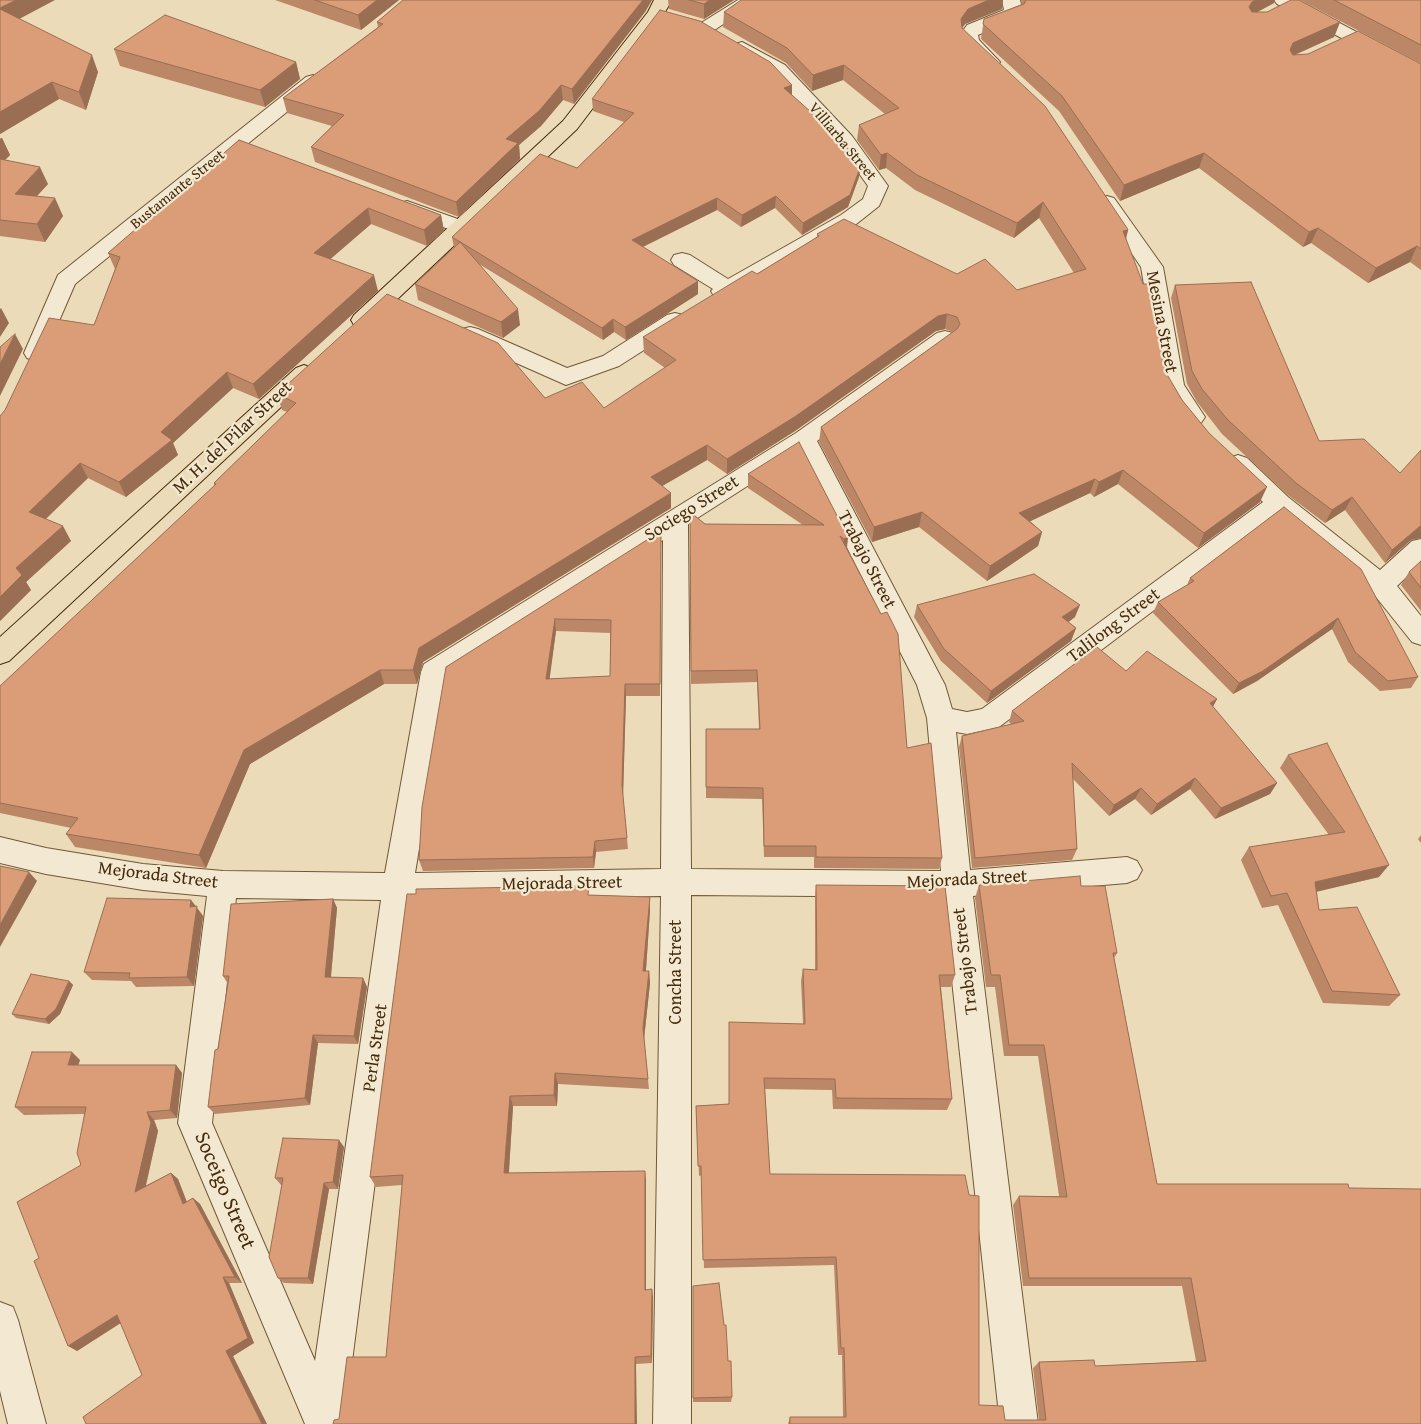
<!DOCTYPE html>
<html>
<head>
<meta charset="utf-8">
<style>
  body { margin:0 }
  canvas { display:block; background:#ecdbb8 }
</style>
</head>
<body>
<canvas width="1421" height="1424"></canvas>
<script>
const ctx = document.querySelector('canvas').getContext('2d');
ctx.lineJoin = 'round';
function toPath(rows) {
  const path = new Path2D();
  for (const r of rows) {
    path.moveTo(r[0], r[1]);
    for (let i = 2; i < r.length; i += 2) path.lineTo(r[i], r[i + 1]);
  }
  return path;
}
function trace(path, color, width, dash) {
  ctx.strokeStyle = color;
  ctx.lineWidth = width;
  ctx.lineCap = dash ? 'butt' : 'round';
  ctx.setLineDash(dash || []);
  ctx.stroke(path);
}
function fillPath(path, color) {
  ctx.fillStyle = color;
  ctx.fill(path, 'evenodd');
}
function label(font, color, halo, rows, align = 'center') {
  ctx.font = font + ' "Gentium Book Plus",serif';
  ctx.lineWidth = 4.5;
  ctx.setLineDash([]);
  ctx.textBaseline = 'middle';
  ctx.strokeStyle = halo;
  ctx.fillStyle = color;
  for (const [text, x, y, turn = 0] of rows) {
    ctx.save();
    ctx.translate(x, y);
    ctx.rotate((+turn || 0) * Math.PI / 180);
    ctx.textAlign = isNaN(turn) ? turn : align;
    if (halo) ctx.strokeText(text, 0, 0);
    ctx.fillText(text, 0, 0);
    ctx.restore();
  }
}
const minor = toPath([
  [738,0,759,0,713,31,701,31,698,27,701,23,738,0],
  [1002,0,1020,0,1023,13,1020,17,978,35,979,40,1000,62,998,66,991,68,984,66,964,46,960,35,967,25,1004,10,1002,0],
  [1274,0,1296,0,1421,66,1421,80,1277,4,1274,0],
  [742,42,785,65,852,136,888,186,879,206,855,225,730,296,722,298,714,296,711,291,713,289,674,265,671,260,674,255,682,253,690,255,728,279,841,215,863,199,868,186,838,144,771,73,735,52,733,48,735,44,742,42],
  [313,75,320,77,322,81,320,85,75,284,43,358,35,361,27,358,24,353,58,275,306,77,313,75],
  [1107,196,1114,198,1163,267,1184,385,1205,417,1201,423,1193,425,1185,423,1161,385,1141,267,1097,202,1100,198,1107,196],
  [407,201,469,223,472,228,469,233,462,234,400,211,397,207,400,203,407,201],
  [675,313,683,315,686,320,683,325,619,366,566,385,462,339,459,334,462,329,470,327,478,329,567,368,603,356,667,315,675,313],
  [945,331,953,333,956,338,953,343,817,441,945,685,952,709,967,712,982,709,1263,502,1229,470,1226,464,1229,458,1238,455,1247,458,1288,497,1380,570,1412,541,1421,539,1421,563,1397,586,1421,616,1421,645,1412,642,1372,592,1279,516,999,727,967,734,956,732,970,870,1127,857,1137,861,1142,870,1137,879,1127,883,973,896,1038,1424,1000,1424,943,897,691,895,691,1424,653,1424,661,896,411,900,344,1424,305,1424,178,1123,207,896,143,890,46,874,0,863,0,837,46,848,143,864,223,871,385,873,421,672,424,664,796,433,937,333,945,331],
  [799,453,917,685,927,718,941,871,691,869,688,524,799,453],
  [663,540,661,869,415,873,447,678,663,540],
  [236,898,381,900,315,1361,212,1123,236,898],
  [0,1302,13,1307,18,1320,46,1424,8,1424,0,1391,0,1302]
]);
const major = toPath([
  [654,0,672,0,662,17,577,129,370,325,362,327,354,325,351,320,354,315,563,121,648,12,654,0],
  [304,365,312,368,315,373,312,378,9,661,0,664,0,637,296,368,304,365]
]);
const wall = toPath([
  [0,0,19,19,98,72,86,110,59,99,0,134],
  [275,0,399,0,361,30],
  [403,0,652,0,645,12,574,104,563,100,541,126,519,145,520,159,459,217,315,162,311,147,332,126,287,113,283,98,378,27,377,22],
  [668,0,734,0,704,19,669,9],
  [741,0,1003,0,1002,9,965,24,962,28,1128,230,1126,240,1165,371,1182,400,1260,502,1198,548,1118,484,1094,497,1090,493,1030,521,1042,532,1038,546,987,581,919,527,872,542,819,442,821,427,953,332,945,329,936,331,795,431,727,474,707,460,662,486,671,493,671,508,423,662,417,684,384,684,250,764,206,868,75,847,66,834,71,828,0,813,0,686,214,486,214,483,287,412,282,410,277,394,545,398,604,408,665,368,644,353,643,337,757,274,817,237,817,234,957,274,1017,290,1074,273,1039,218,1014,238,915,190,886,168,879,170,857,140,859,125,885,114,843,80,812,91,786,63,723,27,724,12],
  [1021,0,1275,0,1274,3,1257,12,1340,22,1334,37,1295,55,1421,64,1421,270,1410,262,1368,283,1311,243,1303,247,1199,168,1120,201,1059,111,981,39,984,19,1022,4],
  [1300,0,1421,0,1421,63,1420,63],
  [114,49,296,62,300,79,265,107,120,66],
  [792,85,792,96,859,177,848,207,802,235,775,208,741,227,717,210,643,247,698,294,626,340,614,332,603,340,479,264,520,325,503,338,418,300,415,284,454,248,452,237,577,168,624,122,593,111,592,99],
  [0,138,2,138,10,155,5,160,48,184,37,196,63,216,45,242,0,236],
  [239,140,441,215,444,231,427,246,371,224,330,259,378,291,259,399,233,388,173,443,178,455,126,497,88,478,46,519,71,541,26,582,31,590,0,621,94,325,115,269,108,253],
  [1175,285,1411,540,1385,563,1345,510,1325,523,1289,496,1222,434,1197,402,1187,384,1171,298],
  [748,474,848,537,847,549,907,748,942,858,939,869,814,868,814,857,764,857,762,799,706,798,706,729,759,729,757,682,691,684,690,512,705,524,803,525,748,488],
  [1284,507,1418,677,1411,688,1380,691,1348,662,1332,629,1257,681,1233,694,1153,613,1158,602,1187,585,1190,578],
  [661,543,660,696,626,696,623,796,628,849,596,852,594,868,423,871,419,860,446,667],
  [556,631,610,633,610,676,549,679],
  [1421,561,1421,611,1401,585,1409,572],
  [917,605,1075,617,1068,622,1076,628,1071,641,987,703,941,661,914,617],
  [1126,671,1217,699,1213,707,1277,783,1270,794,1215,819,1190,789,1151,815,1135,799,1109,816,1073,779,1077,849,1072,860,972,868,959,747,962,736,1011,724,1009,722,1012,711],
  [1288,755,1379,877,1316,892,1319,910,1400,995,1389,1006,1323,1003,1278,905,1262,908,1241,860,1249,847,1329,835,1280,768],
  [1421,835,1421,843,1418,839],
  [816,885,955,975,951,987,941,987,952,1099,947,1110,833,1109,832,1090,765,1089,770,1174,979,1405,1005,1420,1039,1420,1033,1368,1039,1362,1095,1366,1196,1361,1182,1286,1023,1286,1013,1205,1019,1196,1059,1196,1038,1056,1004,1056,995,987,986,987,975,898,979,885,1081,886,1117,953,1114,958,1157,1184,1421,1424,788,1424,790,1417,843,1417,842,1355,838,1355,834,1265,704,1268,702,1175,699,1176,696,1106,728,1104,803,1024,801,981,803,969,815,970,815,898],
  [590,895,650,897,650,910,646,971,649,971,650,983,644,1039,649,1089,558,1084,557,1106,513,1106,509,1173,646,1180,646,1290,653,1297,652,1363,636,1364,339,1419,386,1357,402,1185,376,1187,370,1177],
  [333,899,337,908,331,977,363,978,367,987,358,1044,318,1043,310,1105,215,1114,208,1107,228,984,223,976],
  [191,900,203,916,194,986,136,987,131,981,92,980,84,972],
  [69,981,73,985,60,1014,49,1024,16,1018,12,1014],
  [80,1060,78,1065,176,1065,182,1073,177,1118,154,1120,158,1131,145,1186,171,1173,178,1179,187,1202,193,1198,200,1204,242,1283,229,1283,254,1343,233,1356,142,1375,121,1323,77,1351,39,1258,81,1165,84,1114,24,1115,15,1107],
  [344,1147,338,1189,329,1189,313,1284,284,1283,278,1278,282,1185,281,1185,275,1178],
  [693,1286,728,1361,732,1397,731,1402,693,1402]
]);
const shadedWall = toPath([
  [16,0,55,0,6,26,0,12,0,8],
  [377,0,399,0,361,30,358,15],
  [643,0,652,0,645,12,574,104,572,89],
  [710,0,734,0,704,19,704,4],
  [989,0,1003,0,1002,9,965,24,958,34,961,19,968,9],
  [1256,0,1275,0,1274,3,1248,17,1249,7,1252,2],
  [1340,22,1334,37,1287,58,1293,43],
  [92,55,98,72,86,110,79,92],
  [296,62,300,79,265,107,260,90],
  [844,65,843,80,812,91,813,75],
  [52,82,59,99,0,134,0,112],
  [561,85,563,100,541,126,519,145,520,159,459,217,456,202,506,139],
  [792,85,792,98,784,88],
  [2,138,10,155,0,165,0,140],
  [887,153,886,168,879,170,881,155],
  [1204,153,1199,168,1120,201,1124,185],
  [861,165,859,177,848,207,802,235,803,223],
  [40,167,48,184,23,211,15,194],
  [776,196,775,208,741,227,742,215],
  [55,198,63,216,45,242,37,224],
  [717,198,717,210,632,252,632,240],
  [1043,202,1039,218,1014,238,1017,223],
  [368,208,371,224,319,269,314,253],
  [441,215,444,231,427,246,424,230],
  [1318,228,1311,243,1303,247,1309,232],
  [1128,230,1124,245,1123,231],
  [1417,246,1410,262,1368,283,1376,268],
  [374,275,378,291,259,399,253,384],
  [698,281,698,294,626,340,625,327],
  [1,308,9,323,0,337,0,309],
  [518,309,520,325,503,338,501,322],
  [947,314,945,329,936,331,795,431,727,474,727,459,938,316],
  [613,319,614,332,603,340,602,328],
  [15,334,23,349,0,396,0,364],
  [227,372,233,388,173,443,178,455,126,497,119,482,161,432],
  [707,445,707,460,652,492,651,477],
  [80,463,88,478,37,527,29,512],
  [1123,470,1118,484,1094,497,1099,482],
  [1095,479,1090,493,1016,528,1019,513],
  [1267,487,1260,502,1198,548,1204,533],
  [671,493,671,508,423,662,417,684,413,670,419,648],
  [1352,497,1345,510,1325,523,1332,510],
  [922,512,919,527,872,542,874,527],
  [63,526,71,541,26,582,31,590,0,621,0,597,16,568],
  [1421,526,1421,538,1411,540,1385,563,1392,550,1419,527],
  [1042,532,1038,546,987,581,990,566],
  [848,537,846,551,842,552,844,539],
  [1080,605,1075,617,1058,630,1062,617],
  [1338,618,1332,629,1257,681,1233,694,1239,683],
  [555,619,556,631,548,691,546,679],
  [1076,628,1071,641,987,703,991,691],
  [380,670,384,684,250,764,206,868,199,855,244,750],
  [625,684,626,696,623,796,628,849,622,785],
  [1217,699,1211,710,1210,703],
  [1195,778,1190,789,1151,815,1157,804],
  [1277,783,1270,794,1215,819,1221,808],
  [1141,788,1135,799,1109,816,1114,805],
  [595,841,596,852,594,868,593,857],
  [1389,865,1379,877,1306,894,1315,882],
  [29,872,37,881,0,947,0,925],
  [650,897,650,910,645,983,643,971],
  [333,899,337,908,330,986,325,977],
  [191,900,203,916,194,986,187,977,190,907],
  [649,971,650,983,644,1039,649,1089,643,1028],
  [363,978,367,987,358,1044,354,1036],
  [69,981,73,985,60,1014,49,1024,45,1019],
  [313,1035,318,1043,310,1105,305,1098],
  [72,1052,80,1060,76,1073,68,1065],
  [176,1065,182,1073,177,1118,170,1110],
  [555,1073,558,1084,557,1106,554,1095],
  [510,1096,513,1106,508,1183,504,1173],
  [147,1112,154,1120,158,1131,143,1199,135,1192],
  [339,1140,344,1147,338,1189,333,1182],
  [645,1171,646,1180,646,1298,645,1290],
  [171,1173,178,1179,190,1211,183,1204],
  [324,1183,329,1189,313,1284,308,1278],
  [193,1198,200,1204,242,1283,235,1277],
  [223,1277,229,1283,254,1343,233,1356,267,1424,262,1424,226,1351],
  [652,1289,653,1297,652,1363,651,1356],
  [117,1315,125,1320,77,1351,68,1346],
  [635,1357,636,1364,637,1424,635,1424]
]);
const building = toPath([
  [0,0,16,0,0,8,0,0],
  [315,0,377,0,358,15,315,0],
  [403,0,643,0,572,89,561,85,539,111,506,139,518,143,456,202,311,147,344,115,283,98,383,24,377,22,403,0],
  [689,0,710,0,704,4,689,0],
  [741,0,989,0,968,9,961,19,962,28,1045,106,1127,228,1128,230,1123,231,1143,284,1149,284,1165,371,1182,400,1209,433,1267,487,1204,533,1123,470,1099,482,1095,479,1019,513,1042,532,990,566,922,512,874,527,821,427,957,329,960,324,957,317,947,314,938,316,796,416,727,459,707,445,651,477,671,493,419,648,413,670,380,670,244,750,199,855,66,834,78,818,0,803,0,686,216,484,214,483,296,403,277,394,387,294,498,343,545,398,582,382,604,408,676,360,643,337,752,271,757,274,819,236,817,234,844,219,957,274,985,259,1017,290,1086,269,1043,202,1017,223,917,175,887,153,881,155,859,125,899,108,844,65,813,75,787,48,724,12,741,0],
  [1026,0,1256,0,1252,2,1249,7,1252,12,1267,12,1291,0,1299,0,1340,22,1293,43,1290,50,1293,55,1308,54,1358,31,1421,64,1421,249,1417,246,1376,268,1318,228,1309,232,1204,153,1124,185,1062,96,983,24,984,19,1024,4,1026,0],
  [1334,0,1421,0,1421,45,1334,0],
  [0,9,92,55,79,92,52,82,0,112,0,9],
  [660,10,700,21,770,62,792,85,784,88,838,136,861,165,850,195,803,223,776,196,742,215,717,198,632,240,698,281,625,327,613,319,602,328,452,237,540,154,577,168,634,113,592,99,660,10],
  [165,15,296,62,260,90,114,49,165,15],
  [239,140,441,215,424,230,368,208,314,253,374,275,253,384,227,372,161,432,172,440,119,482,80,463,29,512,63,526,16,568,22,575,0,597,0,416,5,410,49,318,94,325,120,257,108,253,239,140],
  [0,159,40,167,15,194,55,198,37,224,0,220,0,159],
  [460,242,518,309,501,322,415,284,460,242],
  [1251,282,1319,441,1364,439,1400,473,1421,450,1421,526,1419,527,1392,550,1352,497,1332,510,1296,483,1228,420,1202,389,1192,371,1175,285,1251,282],
  [15,334,0,364,0,347,15,334],
  [799,442,848,537,844,539,840,536,881,614,887,612,898,634,907,748,931,743,942,858,816,857,816,846,764,846,763,788,706,787,706,729,760,729,757,670,691,671,690,512,705,524,824,525,748,474,799,442],
  [1284,507,1361,569,1418,677,1388,681,1355,652,1338,618,1263,671,1239,683,1158,602,1194,581,1190,578,1284,507],
  [661,531,660,684,625,684,622,785,627,838,595,841,593,857,419,860,422,807,446,667,661,531],
  [555,619,611,620,610,676,546,679,555,619],
  [1421,561,1421,588,1409,572,1421,561],
  [1034,574,1080,605,1062,617,1076,628,991,691,944,649,917,605,1034,574],
  [1097,647,1126,671,1147,651,1217,699,1210,703,1277,783,1221,808,1195,778,1157,804,1141,788,1114,805,1072,763,1077,849,975,858,962,736,1024,721,1012,711,1097,647],
  [1327,743,1389,865,1315,882,1319,910,1357,907,1400,995,1332,991,1287,893,1271,896,1249,847,1345,832,1288,755,1327,743],
  [0,866,29,872,0,925,0,866],
  [1080,876,1081,886,1105,886,1117,953,1113,953,1157,1184,1348,1184,1349,1188,1421,1189,1421,1424,790,1424,790,1417,846,1417,844,1348,841,1348,836,1257,703,1260,701,1166,698,1166,696,1106,729,1104,729,1022,805,1024,803,969,817,970,816,885,945,886,955,975,939,975,952,1099,836,1098,835,1079,764,1078,770,1174,965,1175,969,1195,979,1196,979,1405,1003,1406,1005,1420,1046,1420,1039,1362,1094,1360,1095,1366,1206,1361,1191,1278,1029,1278,1019,1196,1067,1197,1044,1045,1009,1045,1000,975,991,975,979,885,1080,876],
  [589,886,588,895,650,897,643,971,649,971,643,1028,648,1079,555,1073,554,1095,510,1096,504,1173,645,1171,645,1290,652,1289,651,1356,635,1357,635,1424,333,1424,334,1420,339,1419,347,1357,386,1357,403,1175,370,1177,407,894,416,894,416,889,589,886],
  [107,898,191,900,190,907,197,906,187,977,129,978,130,973,84,972,107,898],
  [333,899,325,977,363,978,354,1036,313,1035,305,1098,208,1107,215,1050,218,1049,229,976,223,976,231,904,333,899],
  [31,974,69,981,56,1009,45,1019,12,1014,31,974],
  [32,1052,72,1052,68,1065,176,1065,170,1110,147,1112,151,1123,135,1192,171,1173,183,1204,193,1198,235,1277,223,1277,248,1338,226,1351,262,1424,86,1424,83,1417,142,1375,117,1315,68,1346,34,1261,39,1258,17,1202,81,1165,77,1153,86,1107,15,1107,32,1052],
  [283,1138,339,1140,333,1182,324,1183,308,1278,278,1278,269,1257,283,1178,275,1178,283,1138],
  [719,1283,724,1325,726,1325,728,1361,731,1361,732,1397,693,1398,693,1286,719,1283]
]);
const farStreetnames = [
  ["Villiarba Street",842,142,50],
  ["Bustamante Street",178,190,-39]
];
const streetNames = [
  ["Mesina Street",1161,322,79],
  ["M. H. del Pilar Street",233,438,-43],
  ["Sociego Street",692,509,-32],
  ["Trabajo Street",866,560,63],
  ["Talilong Street",1114,626,-37],
  ["Mejorada Street",158,876,7],
  ["Mejorada Street",967,880,-3],
  ["Mejorada Street",562,884,-1],
  ["Trabajo Street",966,961,-97],
  ["Concha Street",676,972,-90],
  ["Perla Street",376,1048,-82]
];
const nearStreetnames = [
  ["Soceigo Street",224,1191,67]
];
trace(minor, '#705837', 2);
trace(major, '#462c0c', 2);
fillPath(minor, '#f3e8d1');
fillPath(major, '#ecdbb8');
fillPath(wall, '#bb8766');
fillPath(shadedWall, '#996e53');
fillPath(building, '#da9d77');
trace(building, '#996e53', 1);
label('15px', '#462c0c', '#f3e8d1', farStreetnames);
label('18px', '#462c0c', '#f3e8d1', streetNames);
label('21px', '#462c0c', '#f3e8d1', nearStreetnames);
</script>
</body>
</html>
